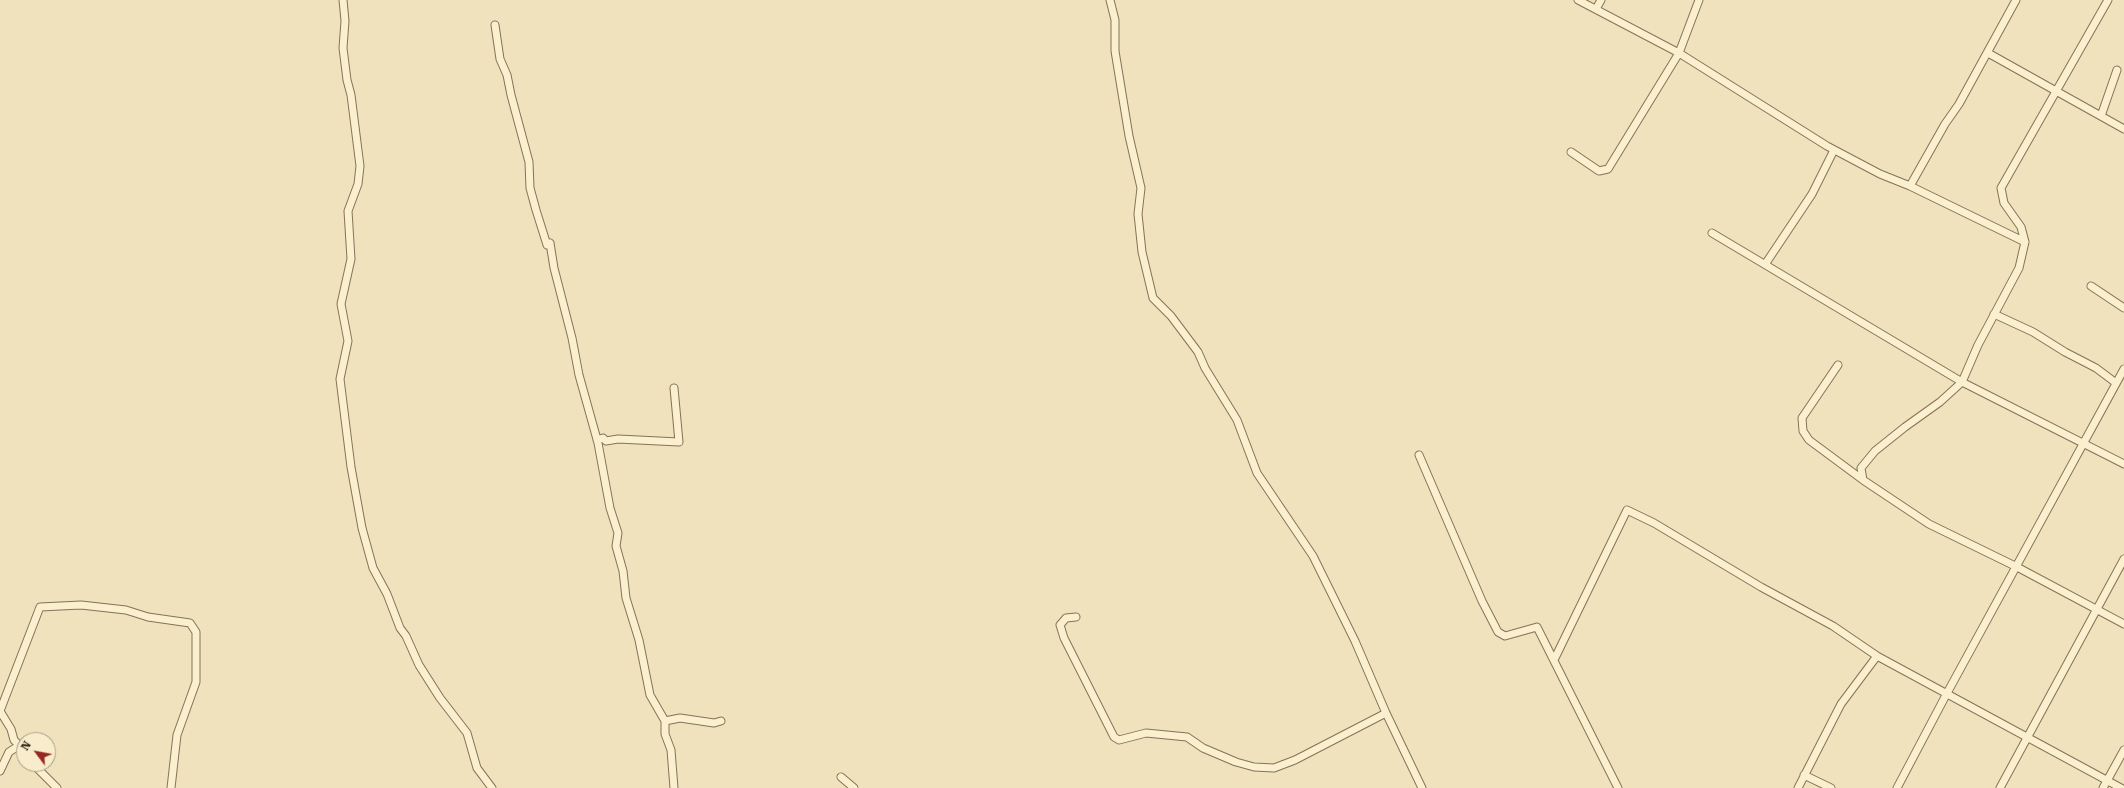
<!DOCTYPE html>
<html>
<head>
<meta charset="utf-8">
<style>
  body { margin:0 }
  #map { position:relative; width:2124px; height:788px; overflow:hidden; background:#efe2bc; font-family:"Roboto Serif",serif }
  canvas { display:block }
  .north { position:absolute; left:16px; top:732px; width:40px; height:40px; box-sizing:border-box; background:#f7eccc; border:1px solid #aa9e85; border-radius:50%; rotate:302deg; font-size:11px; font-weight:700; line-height:16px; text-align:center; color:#36291b }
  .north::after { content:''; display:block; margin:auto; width:14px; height:18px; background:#992723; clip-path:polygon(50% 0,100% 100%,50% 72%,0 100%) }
</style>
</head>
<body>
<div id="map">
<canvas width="2124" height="788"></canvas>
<div class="north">N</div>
</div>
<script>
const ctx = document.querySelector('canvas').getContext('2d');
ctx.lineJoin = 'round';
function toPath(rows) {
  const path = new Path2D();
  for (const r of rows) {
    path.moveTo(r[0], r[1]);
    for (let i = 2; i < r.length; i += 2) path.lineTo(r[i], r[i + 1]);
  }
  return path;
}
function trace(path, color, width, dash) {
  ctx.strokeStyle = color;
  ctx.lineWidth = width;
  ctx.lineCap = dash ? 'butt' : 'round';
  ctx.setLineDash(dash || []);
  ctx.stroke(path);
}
const street = toPath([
  [343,0,345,21,343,48,347,80,351,95,360,166,358,184,348,211,351,259,341,304,348,341,340,379,351,467,362,528,373,568,387,594,400,628,406,636,419,665,440,698,467,733,477,768,492,788],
  [1110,0,1115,20,1115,51,1129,136,1141,188,1138,214,1142,252,1153,298,1171,316,1198,352,1205,368,1237,420,1257,473,1313,556,1355,641,1386,713,1422,788],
  [1578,0,1679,53,1827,146,1880,174,1910,186,2025,242],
  [1596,9,1601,0],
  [495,25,500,59,507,75,511,95,529,162,530,188,536,210,547,245,550,243,554,268,572,338,579,375,598,443,610,508,618,533,616,546,623,571,626,598,639,640,650,695,665,721,665,734,671,750,674,788],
  [1988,53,2124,129],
  [2101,116,2117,70],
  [1571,152,1599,171,1608,169,1679,53,1699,0],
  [1910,186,1945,124,1959,104,2016,0],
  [1712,233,1962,382,2124,464],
  [1766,263,1812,194,1834,150],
  [2091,286,2124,308],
  [1994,314,2033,332,2065,352,2096,368,2116,383],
  [1838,365,1802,418,1803,431,1809,440,1863,480,1929,524,2017,567,2124,624],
  [597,440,603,438,606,441,618,439,679,442,674,388],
  [1419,455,1482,601,1498,632,1505,636,1537,627,1618,788],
  [1863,480,1861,468,1875,451,1905,427,1940,402,1962,382,1978,345,2019,268,2025,242,2021,227,2004,203,2001,188,2108,0],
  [1076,617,1066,618,1060,625,1064,638,1114,737,1119,740,1146,733,1187,737,1203,748,1236,762,1254,767,1274,768,1295,760,1386,713],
  [1555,658,1627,510,1654,523,1761,587,1833,626,1877,656,2121,788],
  [0,711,40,607,81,605,126,610,148,617,190,623,196,632,196,682,177,735,171,788],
  [0,711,11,729,14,740,24,750],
  [665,721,680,718,714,723,721,721],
  [33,764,57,788],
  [0,771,9,752,20,745],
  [1804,775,1831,788],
  [841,777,854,788],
  [1798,788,1841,704,1877,656],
  [1897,788,1946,695,2124,369],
  [2000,788,2124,559],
  [2103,788,2124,750]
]);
trace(street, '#877255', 9);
trace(street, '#faefcf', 7);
</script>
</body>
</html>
